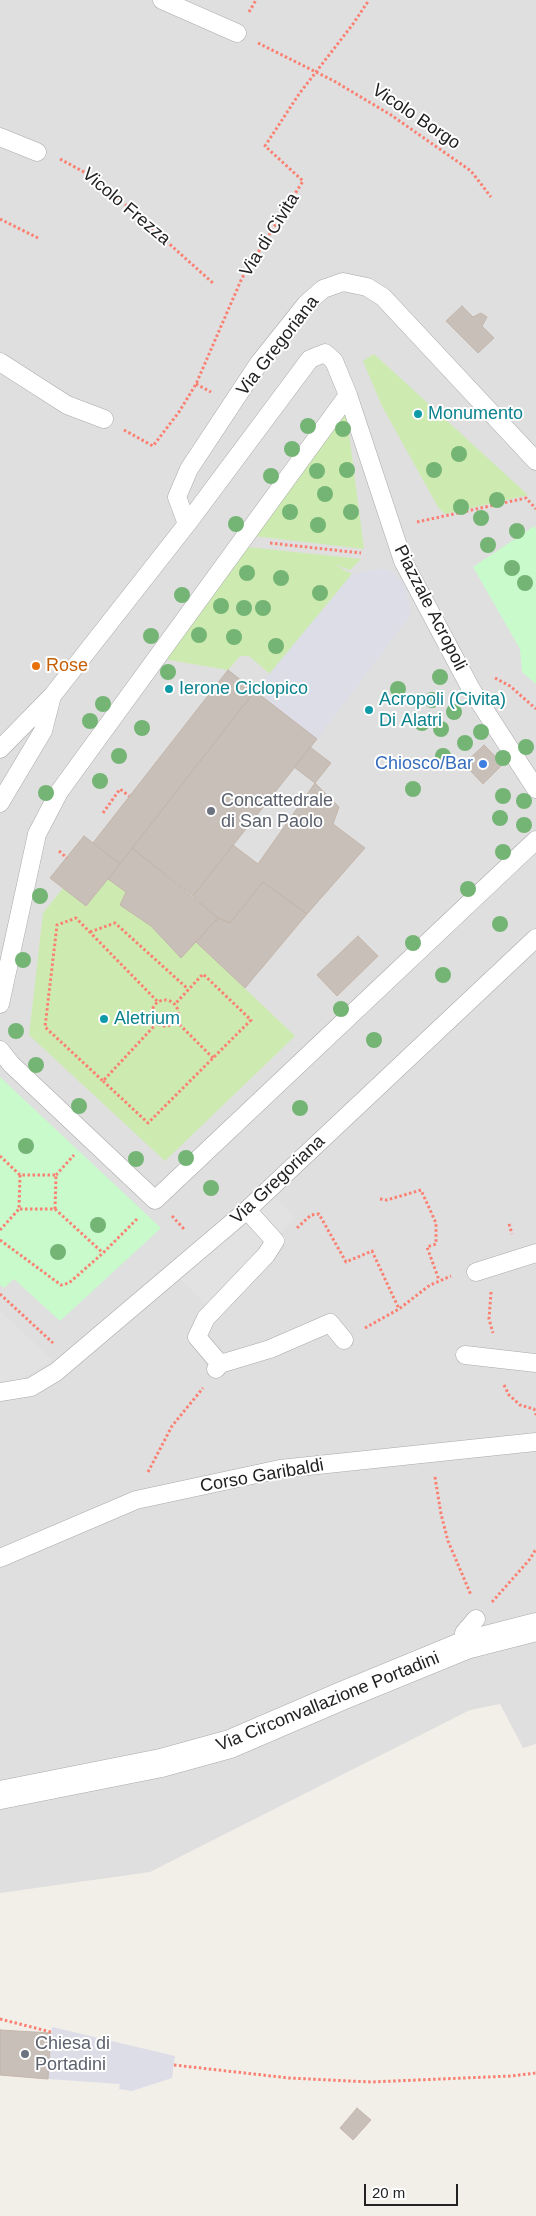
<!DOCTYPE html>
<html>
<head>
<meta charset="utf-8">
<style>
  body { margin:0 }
  #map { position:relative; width:536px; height:2216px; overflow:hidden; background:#f2efe9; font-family:Arial,sans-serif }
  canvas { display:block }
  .scale { position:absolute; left:364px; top:2184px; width:94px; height:22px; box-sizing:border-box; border:2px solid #222; border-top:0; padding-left:6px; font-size:15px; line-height:18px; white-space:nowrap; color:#222; -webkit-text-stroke:4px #fff; paint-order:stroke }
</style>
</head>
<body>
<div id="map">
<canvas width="536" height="2216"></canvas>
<div class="scale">20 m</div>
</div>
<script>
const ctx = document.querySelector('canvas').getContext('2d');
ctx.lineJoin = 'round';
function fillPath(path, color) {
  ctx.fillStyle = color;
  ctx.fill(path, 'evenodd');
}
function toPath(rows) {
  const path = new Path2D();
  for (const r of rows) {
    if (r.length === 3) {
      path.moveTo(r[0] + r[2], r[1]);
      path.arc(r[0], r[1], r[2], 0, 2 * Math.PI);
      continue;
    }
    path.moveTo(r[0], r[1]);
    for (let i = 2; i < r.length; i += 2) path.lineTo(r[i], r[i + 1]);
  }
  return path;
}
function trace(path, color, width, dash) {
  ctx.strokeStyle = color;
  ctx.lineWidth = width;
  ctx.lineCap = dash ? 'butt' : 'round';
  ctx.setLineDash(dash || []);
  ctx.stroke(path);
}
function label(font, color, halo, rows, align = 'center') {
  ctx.font = font + ' Arial,sans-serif';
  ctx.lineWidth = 4;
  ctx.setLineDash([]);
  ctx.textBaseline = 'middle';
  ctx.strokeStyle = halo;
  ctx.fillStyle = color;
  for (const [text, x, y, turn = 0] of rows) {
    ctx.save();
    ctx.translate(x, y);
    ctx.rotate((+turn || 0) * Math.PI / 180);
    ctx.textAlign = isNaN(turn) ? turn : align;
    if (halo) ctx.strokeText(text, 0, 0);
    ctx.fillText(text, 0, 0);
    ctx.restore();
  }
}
const residential = toPath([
  [0,0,536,0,536,1744,523,1748,500,1704,470,1710,150,1872,0,1893]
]);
const grass = toPath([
  [374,354,528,495,445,514,438,507,382,406,363,361],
  [346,410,364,549,253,536],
  [238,546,361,559,350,570,333,564,352,574,270,674,249,656,240,656,228,670,157,658],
  [108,879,126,892,120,905,151,926,181,958,196,942,295,1036,165,1161,29,1035,43,913,63,888,86,906]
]);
const park = toPath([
  [534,526,536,529,536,684,522,672,520,649,473,567],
  [0,1077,161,1228,60,1321,14,1279,4,1288,0,1285]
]);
const parking = toPath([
  [268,1190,296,1218,207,1306,174,1272],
  [0,1311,53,1360,17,1381,0,1382]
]);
const plaza = toPath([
  [383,569,395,573,404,585,409,601,410,616,317,739,255,691,352,574],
  [52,2027,175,2056,172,2078,132,2091,119,2089,120,2084,48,2079]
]);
const building = toPath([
  [462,306,473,317,481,313,487,317,482,326,494,338,478,353,446,321,462,306],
  [228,670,255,691,120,864,93,843,228,670],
  [255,691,317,739,193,896,132,848,255,691],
  [484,745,503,764,483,784,464,764,484,745],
  [310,747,331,763,315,783,294,767,310,747],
  [315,783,339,807,333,824,365,848,307,914,263,882,230,923,218,918,193,896,233,845,258,864,315,783],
  [84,836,120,864,86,906,50,878,84,836],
  [132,848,218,918,181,958,151,926,120,905,126,892,108,879,132,848],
  [263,882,307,914,245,988,196,942,218,918,230,923,263,882],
  [358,936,378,956,337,996,317,975,358,936],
  [0,2030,51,2033,48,2079,0,2075,0,2030],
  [357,2108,371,2120,353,2140,340,2128,357,2108]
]);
const path = toPath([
  [249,12,256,0],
  [258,43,334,81,391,115,471,171,491,197],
  [60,159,97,179,214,284],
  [0,219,38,238],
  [196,384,211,392],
  [124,430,153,446,179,412,196,384,242,278,303,181,265,146,299,94,353,24,369,0],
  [417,522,526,498,536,509],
  [270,543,361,553],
  [495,678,510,686,536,709],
  [103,813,120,789,129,796],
  [59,851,67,858],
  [90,932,115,923,188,989],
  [165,1013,13],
  [176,1021,213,1058],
  [157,1023,103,1081,45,1027,57,925,76,918,158,1002],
  [103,1081,148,1123,251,1020,203,974,175,1004],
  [0,1156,20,1175],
  [56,1175,74,1155],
  [380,1199,387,1200,421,1190,436,1223,436,1244,427,1247,439,1280],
  [55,1209,56,1175,20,1175,19,1209,55,1209,103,1253],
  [172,1216,184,1229],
  [509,1224,512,1234],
  [297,1228,311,1215,319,1214,346,1262,372,1251,399,1309],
  [0,1230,19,1209],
  [0,1240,61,1285,69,1283,103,1253,138,1218],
  [491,1292,489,1319,493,1333],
  [0,1294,53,1343],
  [365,1328,399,1309,430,1285,451,1276],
  [504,1385,509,1395,520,1405,534,1409,536,1415],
  [148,1472,172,1426,203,1388],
  [435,1477,441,1514,448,1541,471,1595],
  [492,1602,530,1559,536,1549],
  [0,2019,51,2032],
  [174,2065,289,2078,371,2082,511,2076,536,2073]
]);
const lane = toPath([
  [162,0,237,33],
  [0,137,37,152],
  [0,362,67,405,104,419],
  [187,524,177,497,189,469,259,363,306,304,323,289,343,282,367,287,383,297,536,461],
  [0,749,52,696,187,524,310,359,325,353,334,361,348,395],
  [0,803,43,731,52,696],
  [0,1004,37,834,59,792,348,395,403,561,471,689,536,789],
  [0,1050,11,1064,155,1200,536,840],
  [476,1272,536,1253],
  [465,1355,536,1363],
  [220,1364,270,1349,330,1323,344,1340],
  [216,1369,220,1364,197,1337,206,1318,266,1255,275,1241,247,1210],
  [0,1392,31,1387,56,1372,247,1210,536,938],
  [0,1558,136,1500,280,1469,536,1442],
  [466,1645,464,1633,476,1619]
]);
const street = toPath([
  [0,1795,161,1763,230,1744,344,1695,466,1645,536,1627]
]);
const trees = [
  [308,426],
  [343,429],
  [292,449],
  [459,454],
  [347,470],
  [434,470],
  [317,471],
  [271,476],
  [325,494],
  [497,500],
  [461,507],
  [290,512],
  [351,512],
  [481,518],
  [236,524],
  [318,525],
  [517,531],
  [488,545],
  [512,568],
  [247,573],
  [281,578],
  [525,583],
  [320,593],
  [182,595],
  [221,606],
  [244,608],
  [263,608],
  [199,635],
  [151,636],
  [234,637],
  [276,646],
  [168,672],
  [440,677],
  [398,689],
  [432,700],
  [103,704],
  [454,712],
  [90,721],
  [422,723],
  [142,728],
  [441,729],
  [481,732],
  [465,743],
  [526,747],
  [119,756],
  [443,756],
  [503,758],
  [100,781],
  [413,789],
  [46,793],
  [503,796],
  [524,801],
  [500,818],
  [524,825],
  [503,852],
  [468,889],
  [40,896],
  [500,924],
  [413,943],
  [23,960],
  [443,975],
  [341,1009],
  [16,1031],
  [374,1040],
  [36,1065],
  [79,1106],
  [300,1108],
  [26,1146],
  [186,1158],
  [136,1159],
  [211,1188],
  [98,1225],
  [58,1252]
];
const markers = [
  [418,414,5,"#0f9aa8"],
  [36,666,5,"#e8710a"],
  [169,689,5,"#0f9aa8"],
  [369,710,5,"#0f9aa8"],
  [483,764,5,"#3f7fe0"],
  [211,811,5,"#6b7280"],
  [104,1019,5,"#0f9aa8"],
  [25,2054,5,"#6b7280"]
];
const streetNames = [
  ["Vicolo Borgo",416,117,34],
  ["Vicolo Frezza",126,207,40],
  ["Via di Civita",270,235,-58],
  ["Via Gregoriana",278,346,-52],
  ["Piazzale Acropoli",430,608,63],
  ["Via Gregoriana",278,1180,-43],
  ["Corso Garibaldi",262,1476,-10],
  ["Via Circonvallazione Portadini",328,1702,-22]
];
const cultureNames = [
  ["Monumento",428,414],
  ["Ierone Ciclopico",179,689],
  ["Acropoli (Civita)",379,700],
  ["Di Alatri",379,721],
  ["Aletrium",114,1019]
];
const foodNames = [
  ["Rose",46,666]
];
const shopNames = [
  ["Chiosco/Bar",473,764]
];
const worshipNames = [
  ["Concattedrale",221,801],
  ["di San Paolo",221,822],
  ["Chiesa di",35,2044],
  ["Portadini",35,2065]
];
fillPath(residential, '#e0dfdf');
fillPath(grass, '#cdebb0');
fillPath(park, '#c8facc');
fillPath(parking, '#e2e2e2');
fillPath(plaza, '#dddde8');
fillPath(building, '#c7bfb8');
trace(building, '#c4b6ab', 1);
trace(lane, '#a9a9a9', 19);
trace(street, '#a9a9a9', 29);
trace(path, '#fa8072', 3, [2.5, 2.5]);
trace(lane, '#fff', 18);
trace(street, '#fff', 28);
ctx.fillStyle = '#74b475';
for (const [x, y] of trees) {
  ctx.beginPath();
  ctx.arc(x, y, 8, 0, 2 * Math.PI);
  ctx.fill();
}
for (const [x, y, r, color] of markers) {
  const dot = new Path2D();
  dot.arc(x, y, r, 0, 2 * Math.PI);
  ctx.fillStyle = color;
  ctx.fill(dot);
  trace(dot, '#fff', 2);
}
label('18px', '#222', '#fff', streetNames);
label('18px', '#0d838f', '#fff', cultureNames, 'left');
label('18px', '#c56008', '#fff', foodNames, 'left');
label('18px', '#366cbe', '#fff', shopNames, 'right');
label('18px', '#5b616d', '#fff', worshipNames, 'left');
</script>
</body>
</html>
